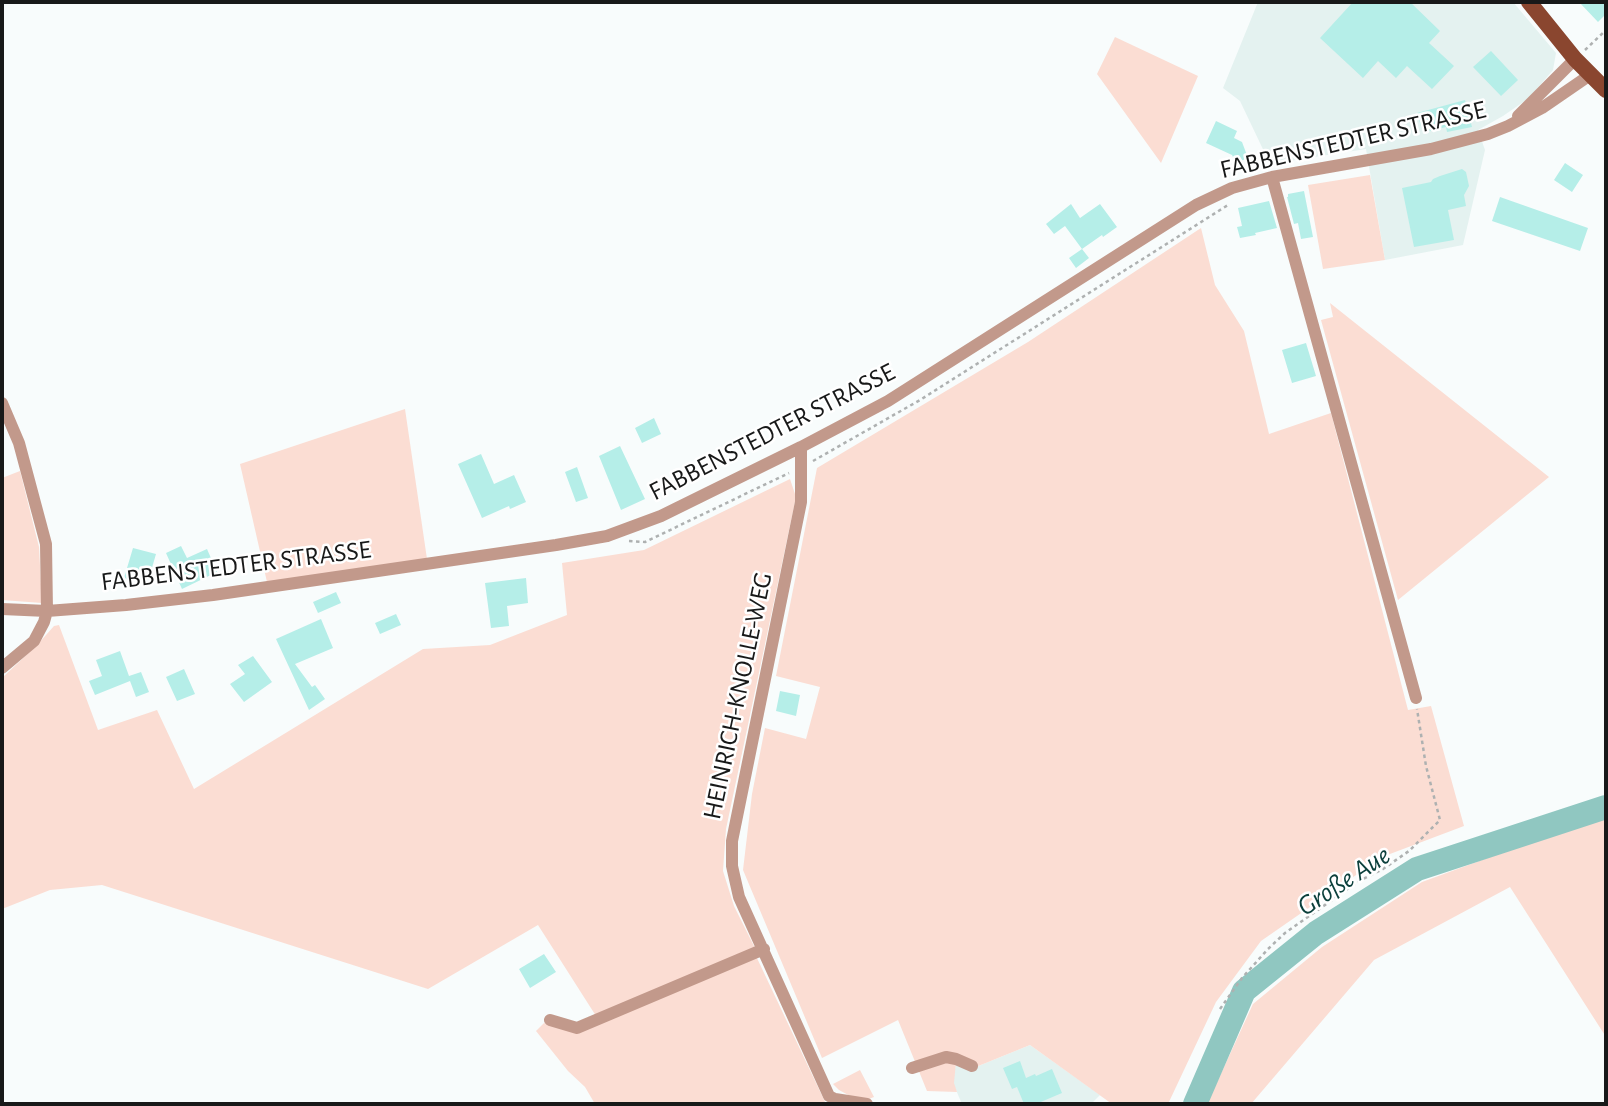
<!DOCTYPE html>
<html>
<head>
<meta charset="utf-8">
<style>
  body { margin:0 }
  #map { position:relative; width:1608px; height:1106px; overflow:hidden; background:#f8fcfc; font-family:"Alegreya Sans",sans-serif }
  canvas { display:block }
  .frame { position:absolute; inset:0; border:4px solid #181919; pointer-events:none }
</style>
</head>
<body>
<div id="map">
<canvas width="1608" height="1106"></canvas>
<div class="frame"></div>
</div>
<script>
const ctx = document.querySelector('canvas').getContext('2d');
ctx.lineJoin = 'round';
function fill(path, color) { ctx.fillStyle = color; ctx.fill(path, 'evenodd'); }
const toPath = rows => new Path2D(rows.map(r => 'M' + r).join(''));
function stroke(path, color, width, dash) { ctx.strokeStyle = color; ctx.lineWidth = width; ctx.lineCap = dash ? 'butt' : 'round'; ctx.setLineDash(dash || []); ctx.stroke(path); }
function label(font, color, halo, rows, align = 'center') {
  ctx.font = font + ' "Alegreya Sans",sans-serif'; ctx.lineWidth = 5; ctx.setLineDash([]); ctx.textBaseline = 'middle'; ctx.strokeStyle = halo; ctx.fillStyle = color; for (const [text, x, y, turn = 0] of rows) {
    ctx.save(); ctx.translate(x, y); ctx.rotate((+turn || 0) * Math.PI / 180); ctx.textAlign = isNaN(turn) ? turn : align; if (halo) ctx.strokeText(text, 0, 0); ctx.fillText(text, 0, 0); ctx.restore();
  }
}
const built = toPath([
  [1258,2,1513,2,1556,53,1553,70,1529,98,1503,116,1478,130,1485,150,1463,245,1385,260,1366,149,1270,164,1240,101,1223,88],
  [1030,1045,1100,1095,1091,1104,962,1104,953,1083,956,1062,971,1069]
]);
const green = toPath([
  [1115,37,1198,76,1161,163,1097,74],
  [1370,175,1385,260,1323,269,1308,185],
  [1201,228,1215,285,1244,331,1269,434,1331,413,1408,710,1431,706,1464,826,1382,857,1261,941,1216,1002,1168,1104,1112,1104,1030,1045,971,1069,956,1062,954,1083,957,1092,927,1091,898,1020,822,1058,743,870,752,794,765,728,806,739,820,687,776,676,817,468,1028,342],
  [1330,303,1549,477,1398,600,1321,320,1333,317],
  [405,409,427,559,267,582,240,464],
  [20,471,39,547,42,603,2,600,2,478],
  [790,479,796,497,726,829,723,871,734,906,755,948,596,1016,538,925,428,989,102,885,50,890,2,909,2,678,38,644,54,626,59,625,98,730,157,710,194,789,423,649,490,645,567,615,562,563,644,550],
  [1606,818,1606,1037,1510,887,1374,960,1251,1104,1207,1104,1253,1004,1322,947,1422,882,1493,856],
  [756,956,826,1104,595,1104,585,1087,568,1071,536,1031,544,1023,576,1031],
  [860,1070,874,1097,866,1100,852,1097,839,1090,833,1084]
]);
const river = toPath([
  [1195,1104,1244,991,1316,933,1417,869,1606,807]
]);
const building = toPath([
  [1353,2,1410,2,1440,31,1429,43,1454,66,1432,89,1407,66,1396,78,1378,61,1363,78,1320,38],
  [1579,2,1606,2,1606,14,1598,22],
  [1491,51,1518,80,1501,96,1473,67],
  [1465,100,1472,127,1447,132,1446,127,1423,133,1417,113],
  [1216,121,1237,131,1234,138,1242,142,1248,158,1236,163,1232,155,1206,143],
  [1565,163,1583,175,1572,192,1554,180],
  [1462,169,1466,172,1469,186,1464,195,1466,206,1448,210,1454,240,1414,247,1402,188,1431,182,1433,179,1440,176],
  [1304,191,1313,237,1301,239,1298,223,1294,224,1287,197,1288,197,1288,194],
  [1500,197,1588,228,1580,251,1492,221],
  [1269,201,1277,228,1255,233,1256,235,1240,238,1237,227,1242,226,1238,208],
  [1071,204,1080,218,1100,204,1117,227,1103,237,1102,235,1082,249,1089,258,1076,268,1069,258,1082,249,1065,226,1054,234,1046,224],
  [1306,343,1316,376,1292,383,1282,350],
  [654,418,661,434,642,443,635,428],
  [620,446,645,499,621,510,599,456],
  [481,454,494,484,514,475,526,502,510,509,509,506,482,518,458,464],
  [577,467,588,498,576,502,565,472],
  [181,546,187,558,207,549,217,572,182,589,166,553],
  [133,548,156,554,147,585,124,578],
  [526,578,528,603,507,606,509,626,491,628,485,583],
  [336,592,341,603,318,613,313,602],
  [396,614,401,625,380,634,375,623],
  [321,619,333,648,295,664,312,687,315,685,325,699,309,710,276,639],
  [120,651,129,676,141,672,149,692,136,697,130,681,95,695,89,681,102,676,96,660],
  [253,656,272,682,244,702,230,684,245,674,238,665],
  [184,669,195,694,177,701,166,677],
  [780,691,800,695,796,716,776,711],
  [544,954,556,972,530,988,519,969],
  [1020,1061,1026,1078,1035,1074,1036,1076,1052,1069,1062,1093,1036,1104,1024,1104,1017,1087,1012,1089,1003,1068]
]);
const path = toPath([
  [1585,50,1606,30],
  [813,461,920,400,1228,205],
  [629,541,645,542,789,473],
  [1220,1009,1242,978,1268,949,1285,933,1359,881,1383,869,1409,851,1440,820,1426,766,1417,709]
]);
const minor = toPath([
  [1518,116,1575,59],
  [1272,177,1416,698],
  [2,403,19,443,46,544,47,611,44,622,34,641,2,668],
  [801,447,801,502,732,841,732,866,739,897,829,1096,835,1099,867,1104],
  [2,609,47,611,126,605,213,595,556,545,607,536,661,516,801,447,888,401,1196,205,1232,188,1272,177,1431,149,1488,134,1508,126,1542,108,1590,75],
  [550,1020,577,1028,764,949],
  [912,1068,946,1057,956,1059,972,1066]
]);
const major = toPath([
  [1529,2,1575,59,1606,90]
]);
const streetNames = [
  ["FABBENSTEDTER STRASSE",1353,140,-13],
  ["FABBENSTEDTER STRASSE",772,432,-27],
  ["FABBENSTEDTER STRASSE",236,566,-7],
  ["HEINRICH-KNOLLE-WEG",738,696,-78]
];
const waterNames = [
  ["Große Aue",1344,881,-33]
];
fill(built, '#e4f2f0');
fill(green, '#fbddd3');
stroke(river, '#90c7c1', 24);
fill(building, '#b5eee8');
stroke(path, '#aeb1b1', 2.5, [3.5, 3.5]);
stroke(minor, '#c2998b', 12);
stroke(major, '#8a462f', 16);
label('26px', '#181919', '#fff', streetNames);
label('italic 28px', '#0c403c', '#fff', waterNames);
</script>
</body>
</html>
